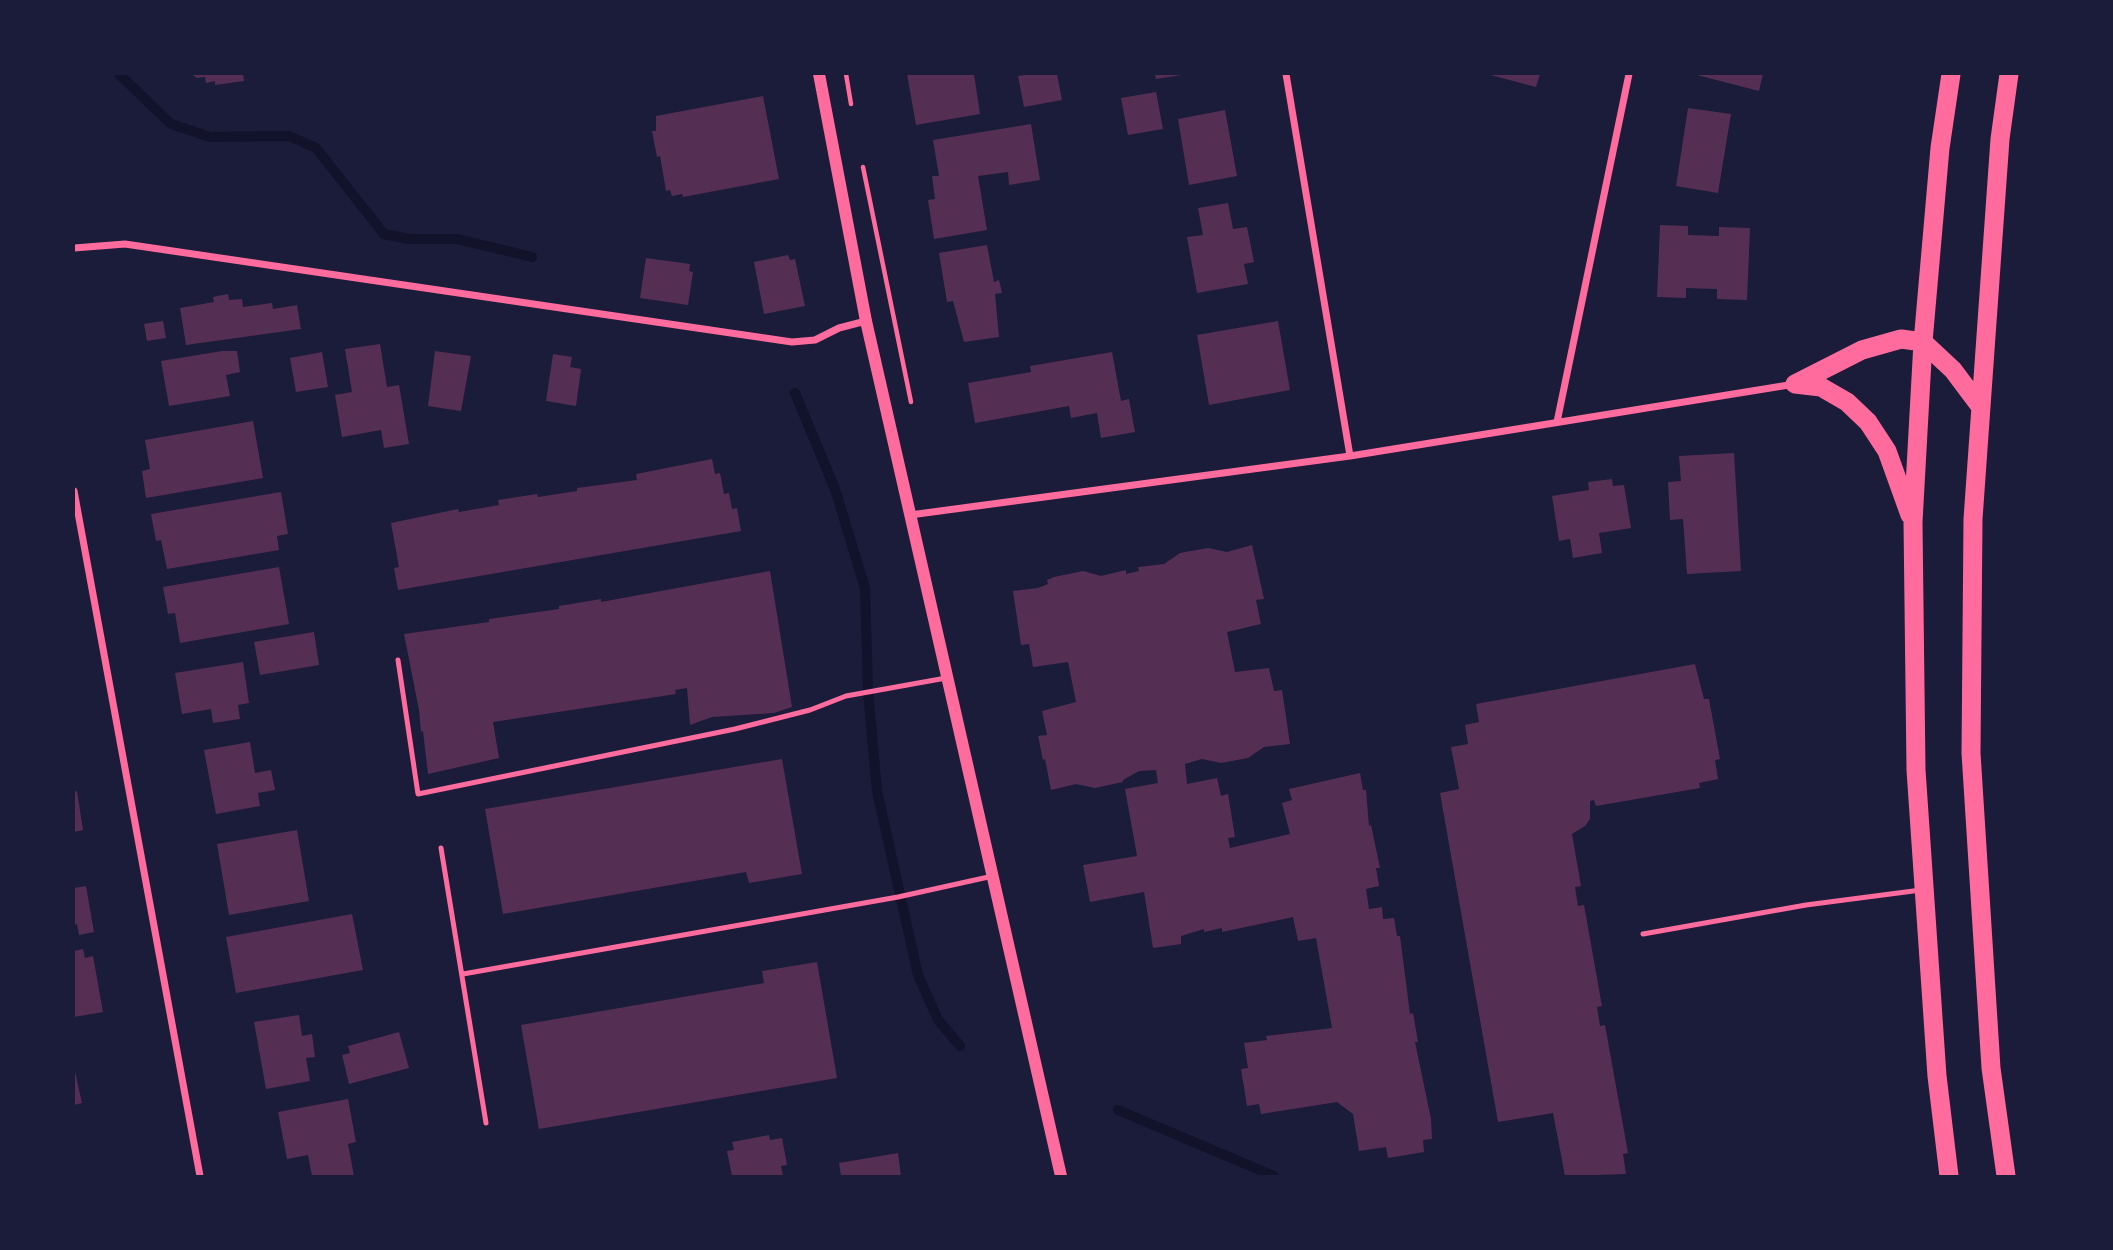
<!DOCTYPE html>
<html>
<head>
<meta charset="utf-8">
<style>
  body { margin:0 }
  #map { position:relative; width:2113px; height:1250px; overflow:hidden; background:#1b1b3a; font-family:"Noto Serif",serif }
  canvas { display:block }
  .frame { position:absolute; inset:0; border:75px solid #1b1b3a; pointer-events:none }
</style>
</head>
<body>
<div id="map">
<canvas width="2113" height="1250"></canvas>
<div class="frame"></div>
</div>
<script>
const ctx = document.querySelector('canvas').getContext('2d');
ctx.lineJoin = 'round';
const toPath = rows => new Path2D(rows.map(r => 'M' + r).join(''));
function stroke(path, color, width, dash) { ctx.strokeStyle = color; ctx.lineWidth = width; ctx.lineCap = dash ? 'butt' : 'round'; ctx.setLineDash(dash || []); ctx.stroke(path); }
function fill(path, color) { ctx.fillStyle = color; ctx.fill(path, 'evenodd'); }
const stream = toPath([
  [119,74,171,124,210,137,289,136,316,148,384,234,409,239,457,239,532,257],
  [795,393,835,489,865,588,868,691,877,791,918,975,938,1020,960,1046],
  [1118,1110,1274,1176]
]);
const building = toPath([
  [191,74,243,74,244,81,215,85,215,81,206,83,205,77,197,78],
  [907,74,974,74,980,114,916,125],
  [1033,74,1057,74,1062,100,1024,107,1018,76],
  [1155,74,1182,74,1182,75,1156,79],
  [1487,74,1540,74,1536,87],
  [1693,74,1763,74,1759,91],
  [1156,92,1163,129,1128,135,1121,98],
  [763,96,779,179,683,197,682,194,672,196,670,190,666,191,660,156,657,157,652,131,656,131,656,116],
  [1688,108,1731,114,1718,193,1676,186],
  [1225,110,1237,176,1189,185,1178,119],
  [1031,124,1040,180,1009,185,1008,172,978,176,987,230,934,239,928,200,935,199,932,176,939,176,933,140],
  [1228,203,1233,229,1247,227,1254,262,1244,264,1248,284,1197,293,1187,237,1203,235,1198,208],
  [1660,225,1688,226,1688,235,1719,236,1719,227,1750,228,1747,300,1717,299,1717,289,1686,288,1686,298,1657,297],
  [987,245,994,282,999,280,1002,293,995,294,999,337,964,342,953,301,947,302,939,253],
  [788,255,790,260,795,259,805,306,764,314,754,262],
  [646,258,690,264,689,271,693,272,688,305,640,298],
  [228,294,229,300,242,299,243,307,272,303,273,309,297,305,301,329,186,345,180,308,214,302,213,297],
  [163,321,166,338,147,341,144,324],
  [1278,321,1290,390,1209,405,1197,335],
  [380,344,387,387,399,385,409,444,384,448,381,430,342,437,335,395,352,392,345,349],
  [222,351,237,351,240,372,226,375,230,396,169,406,161,361],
  [435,351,471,356,461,411,428,406],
  [322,352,328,387,296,392,290,358],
  [1112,352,1121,401,1129,399,1135,432,1101,438,1097,413,1071,418,1069,406,975,423,968,383,1031,372,1030,366],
  [553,354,572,357,570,367,581,369,576,406,546,401],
  [253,421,263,478,146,498,142,471,150,469,145,440],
  [1734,453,1741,571,1687,574,1683,519,1670,520,1668,482,1681,481,1679,456],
  [712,459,715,474,720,473,724,494,729,493,732,509,737,508,741,531,398,590,394,568,399,567,391,523,458,509,459,512,499,505,498,500,537,494,538,497,577,491,577,488,637,480,636,474],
  [1612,479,1613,486,1624,485,1631,528,1599,533,1602,553,1573,558,1570,539,1559,541,1552,496,1589,490,1588,482],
  [281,492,288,534,277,536,279,550,167,569,161,540,156,541,151,514],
  [1252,545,1264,599,1256,600,1261,624,1227,632,1235,672,1269,668,1274,691,1282,690,1290,744,1264,747,1248,758,1221,763,1202,759,1185,764,1187,784,1217,778,1221,796,1228,794,1235,837,1228,838,1230,848,1290,834,1282,803,1292,800,1289,789,1360,773,1363,790,1366,790,1369,826,1371,825,1380,868,1376,868,1379,886,1366,889,1369,909,1382,907,1383,919,1394,918,1397,936,1400,936,1410,1014,1413,1013,1418,1042,1415,1042,1431,1119,1432,1139,1423,1140,1424,1152,1388,1158,1386,1147,1359,1151,1353,1114,1337,1102,1261,1114,1259,1104,1247,1106,1241,1069,1248,1068,1244,1043,1267,1040,1266,1036,1332,1028,1316,938,1298,941,1293,917,1222,932,1222,928,1204,932,1204,929,1181,936,1181,944,1153,948,1144,892,1090,902,1083,865,1137,856,1125,789,1158,783,1156,770,1139,771,1123,780,1123,782,1095,788,1076,784,1051,790,1045,759,1043,760,1038,736,1047,735,1042,711,1076,702,1068,662,1033,667,1029,644,1021,645,1013,591,1038,588,1048,584,1047,580,1054,577,1083,571,1101,576,1126,570,1126,574,1139,571,1138,567,1164,564,1180,553,1208,548,1227,552],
  [279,567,289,624,180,643,175,613,168,614,163,587],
  [770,571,792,707,774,713,712,717,690,725,687,688,675,690,676,694,493,722,499,758,428,774,423,731,421,732,419,710,404,634,489,622,489,619,559,609,559,606,601,599,601,602],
  [314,632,319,665,260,675,254,642],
  [243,662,249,703,238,705,240,719,213,723,211,709,182,714,175,673],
  [1695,664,1704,699,1709,699,1720,759,1715,760,1718,779,1699,783,1700,788,1596,806,1594,800,1590,801,1590,819,1585,826,1572,834,1581,886,1575,887,1578,906,1584,905,1602,1006,1597,1007,1600,1026,1605,1025,1628,1153,1623,1154,1626,1174,1565,1176,1553,1113,1498,1122,1440,793,1459,789,1451,747,1468,744,1465,725,1479,722,1476,704],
  [250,742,255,773,271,770,275,790,258,793,260,806,216,814,204,750],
  [782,759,802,874,749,883,746,872,503,914,485,809],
  [77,791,83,830,74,832,74,792],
  [297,830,309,901,229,915,217,844],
  [86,886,94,932,79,935,77,924,74,925,74,888],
  [352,914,363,970,236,993,226,937],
  [83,949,85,958,93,956,103,1012,74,1017,74,951],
  [817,962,837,1078,539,1129,521,1025,764,983,762,971],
  [299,1015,302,1036,312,1034,315,1057,306,1058,310,1081,266,1089,254,1022],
  [399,1032,409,1068,349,1084,342,1055,350,1053,348,1046],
  [74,1067,82,1103,74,1105],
  [348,1099,356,1142,348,1144,354,1176,312,1176,308,1155,287,1159,278,1112],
  [769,1135,770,1140,782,1138,787,1165,781,1166,783,1176,732,1176,727,1151,734,1150,732,1142],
  [898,1153,901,1176,841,1176,839,1163]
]);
const path = toPath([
  [846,74,851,104],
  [863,167,911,402]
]);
const service = toPath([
  [398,660,418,794,735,729,810,710,846,696,946,678],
  [441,848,486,1123],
  [1643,934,1806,905,1921,890],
  [463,974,898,897,993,876]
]);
const minor = toPath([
  [1286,74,1350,456],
  [74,248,125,244,792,342,815,340,839,328,866,321],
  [1557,422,1629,74],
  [74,491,200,1176],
  [910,515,1350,456,1795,384]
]);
const tertiary = toPath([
  [819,74,866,321,1061,1176]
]);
const trunk = toPath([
  [1795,384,1862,350,1901,339,1923,342,1953,370,1980,406],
  [1795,384,1821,387,1847,402,1868,422,1887,451,1910,515],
  [1949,1176,1937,1076,1916,770,1913,522,1923,342,1940,148,1951,74],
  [2006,1176,1991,1068,1971,753,1973,519,2000,139,2009,74]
]);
stroke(stream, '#12122b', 10);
fill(building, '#542f53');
stroke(path, '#ff6b9d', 4.5);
stroke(service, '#ff6b9d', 5);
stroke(minor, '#ff6b9d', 7);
stroke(tertiary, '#ff6b9d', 12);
stroke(trunk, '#ff6b9d', 19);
</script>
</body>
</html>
